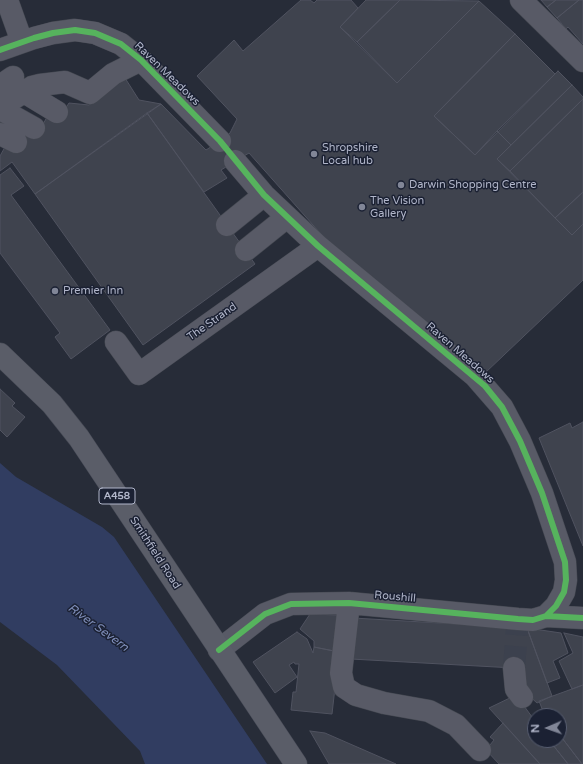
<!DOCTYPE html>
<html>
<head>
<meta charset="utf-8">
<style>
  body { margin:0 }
  #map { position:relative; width:583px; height:764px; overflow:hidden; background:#272c38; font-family:"Varela Round",sans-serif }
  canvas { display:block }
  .north { position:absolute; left:527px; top:708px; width:40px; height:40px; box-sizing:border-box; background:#1b2133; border:1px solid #575d6f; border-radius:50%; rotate:268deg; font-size:11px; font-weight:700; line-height:16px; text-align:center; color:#b1b6ca }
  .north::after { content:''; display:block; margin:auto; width:14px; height:18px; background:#818697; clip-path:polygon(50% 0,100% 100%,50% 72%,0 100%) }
</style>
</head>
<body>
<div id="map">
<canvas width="583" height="764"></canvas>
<div class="north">N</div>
</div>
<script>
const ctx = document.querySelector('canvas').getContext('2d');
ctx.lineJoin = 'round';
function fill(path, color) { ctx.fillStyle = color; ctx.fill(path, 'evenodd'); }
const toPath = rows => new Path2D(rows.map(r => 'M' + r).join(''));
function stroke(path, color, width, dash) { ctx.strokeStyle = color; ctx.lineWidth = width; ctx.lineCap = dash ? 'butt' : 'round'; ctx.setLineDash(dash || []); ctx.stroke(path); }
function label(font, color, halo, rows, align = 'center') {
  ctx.font = font + ' "Varela Round",sans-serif'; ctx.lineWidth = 3; ctx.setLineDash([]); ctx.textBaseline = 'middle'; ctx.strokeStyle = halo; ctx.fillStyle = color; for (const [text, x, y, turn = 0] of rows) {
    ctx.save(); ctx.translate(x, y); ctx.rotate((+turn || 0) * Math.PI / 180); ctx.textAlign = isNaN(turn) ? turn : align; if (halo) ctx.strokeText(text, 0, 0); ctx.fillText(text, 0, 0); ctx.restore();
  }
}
const water = toPath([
  [0,463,16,477,102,527,114,537,267,764,145,764,140,751,57,665,0,622]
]);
const building = toPath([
  [301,0,310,0,314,3,317,0,351,0,358,8,340,27,397,83,479,1,515,34,434,116,475,155,497,131,511,145,497,159,572,235,583,224,583,280,485,373,329,243,249,153,221,170,227,178,204,192,147,113,161,104,206,150,220,141,230,133,237,119,197,76,234,40,243,51,301,0],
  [366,0,400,0,357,42,340,27,366,0],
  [400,0,479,1,397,83,357,42,400,0],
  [541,0,556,0,547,7,541,0],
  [556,0,579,0,557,18,547,7,556,0],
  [579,0,583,0,583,44,568,27,566,29,557,18,579,0],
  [515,34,555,74,475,155,434,116,515,34],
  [558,71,572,85,511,145,497,131,558,71],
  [125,78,139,100,161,104,35,194,12,162,0,171,0,156,5,147,19,144,26,133,41,128,47,117,63,112,69,103,89,105,125,78],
  [572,85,583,97,583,99,510,171,497,159,572,85],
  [583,99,583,192,555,218,510,171,583,99],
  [147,113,255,264,143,345,35,194,147,113],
  [10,168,24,186,11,195,110,330,71,359,55,337,60,333,0,253,0,175,10,168],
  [583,192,583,224,572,235,555,218,583,192],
  [0,389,15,403,12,406,25,417,7,437,0,430,0,389],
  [583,422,583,546,539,438,570,423,572,428,583,422],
  [310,614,338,615,339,652,314,647,314,641,300,629,310,614],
  [353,618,527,628,552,696,537,703,526,693,514,668,351,659,353,618],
  [527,628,561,633,568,653,553,661,560,678,547,683,527,628],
  [297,632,307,639,313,653,314,647,339,652,332,714,291,710,293,692,296,692,299,664,295,664,294,662,289,665,297,677,275,693,253,662,297,632],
  [564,633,583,637,583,685,572,689,559,661,573,653,564,633],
  [583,685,583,764,582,764,559,734,559,716,545,716,539,701,583,685],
  [516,695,535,721,535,740,549,740,568,764,540,764,489,708,516,695],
  [503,723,540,764,499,764,486,750,494,740,490,737,503,723],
  [310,731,325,733,396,764,329,764,310,731],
  [559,734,582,764,568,764,549,740,559,740,559,734]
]);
const minorTunnel = toPath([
  [514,668,517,628]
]);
const minor = toPath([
  [7,0,22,42],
  [521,0,583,61],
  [0,50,34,38,53,33,75,30,95,33,121,44,141,60,220,141],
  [0,86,13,77],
  [24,92,57,112],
  [0,107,32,87,40,85,65,82,90,93,113,74,141,60],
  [0,109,34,128],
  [0,134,16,142],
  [235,161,264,195,318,246,475,376,502,407,520,441,542,493,565,562,566,580,564,592,556,606,546,616],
  [227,225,264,195],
  [246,250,287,217],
  [116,342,139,374,318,246],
  [349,603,341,673,344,687,356,695,384,703,429,711,456,725,480,750],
  [219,650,265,614,291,604,349,603,518,619,533,620,546,616,583,618],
  [514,668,516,689,522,697]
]);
const major = toPath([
  [0,354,52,404,79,438,296,764]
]);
const cycleway = toPath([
  [0,50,34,38,53,33,75,30,95,33,121,44,141,60,220,141,264,195,318,246,485,386,502,407,520,441,542,493,565,562,566,580,564,592,556,606,546,616],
  [219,650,265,614,291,604,349,603,518,619,533,620,546,616,583,618]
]);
const markers = [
  [314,154,4,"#818697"],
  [401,185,4,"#818697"],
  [362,207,4,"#818697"],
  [55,291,4,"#818697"]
];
const shields = [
  [117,496,36]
];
const shieldNames = [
  ["A458",117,496]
];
const streetNames = [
  ["Raven Meadows",167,74,44],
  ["The Strand",212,322,-35],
  ["Raven Meadows",460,353,41],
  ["Smithfield Road",155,553,57],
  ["Roushill",395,597,5]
];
const poiNames = [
  ["Shropshire",322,148],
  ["Local hub",322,161],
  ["Darwin Shopping Centre",409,185],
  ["The Vision",370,201],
  ["Gallery",370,214],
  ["Premier Inn",63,291]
];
const waterNames = [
  ["River Severn",98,628,36]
];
fill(water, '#313d61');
fill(building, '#3f434e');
stroke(building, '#505360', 1);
stroke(minorTunnel, '#3c414e', 22, [22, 11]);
stroke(minor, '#444851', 23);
stroke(major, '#454954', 23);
stroke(minor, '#585a66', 22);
stroke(major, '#5a5d68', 22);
stroke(cycleway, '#56b35d', 6);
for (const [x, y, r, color] of markers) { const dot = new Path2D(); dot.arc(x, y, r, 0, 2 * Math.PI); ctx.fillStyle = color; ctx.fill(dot); stroke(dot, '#1b2133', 1.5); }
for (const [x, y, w] of shields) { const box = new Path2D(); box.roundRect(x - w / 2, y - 8, w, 16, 3); ctx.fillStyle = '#1b2133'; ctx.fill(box); stroke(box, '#b1b6ca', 1); }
label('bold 10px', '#b1b6ca', null, shieldNames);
label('11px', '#b1b6ca', '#1b2133', streetNames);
label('11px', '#b1b6ca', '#1b2133', poiNames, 'left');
label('italic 12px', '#7e8db8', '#1b2133', waterNames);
</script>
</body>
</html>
